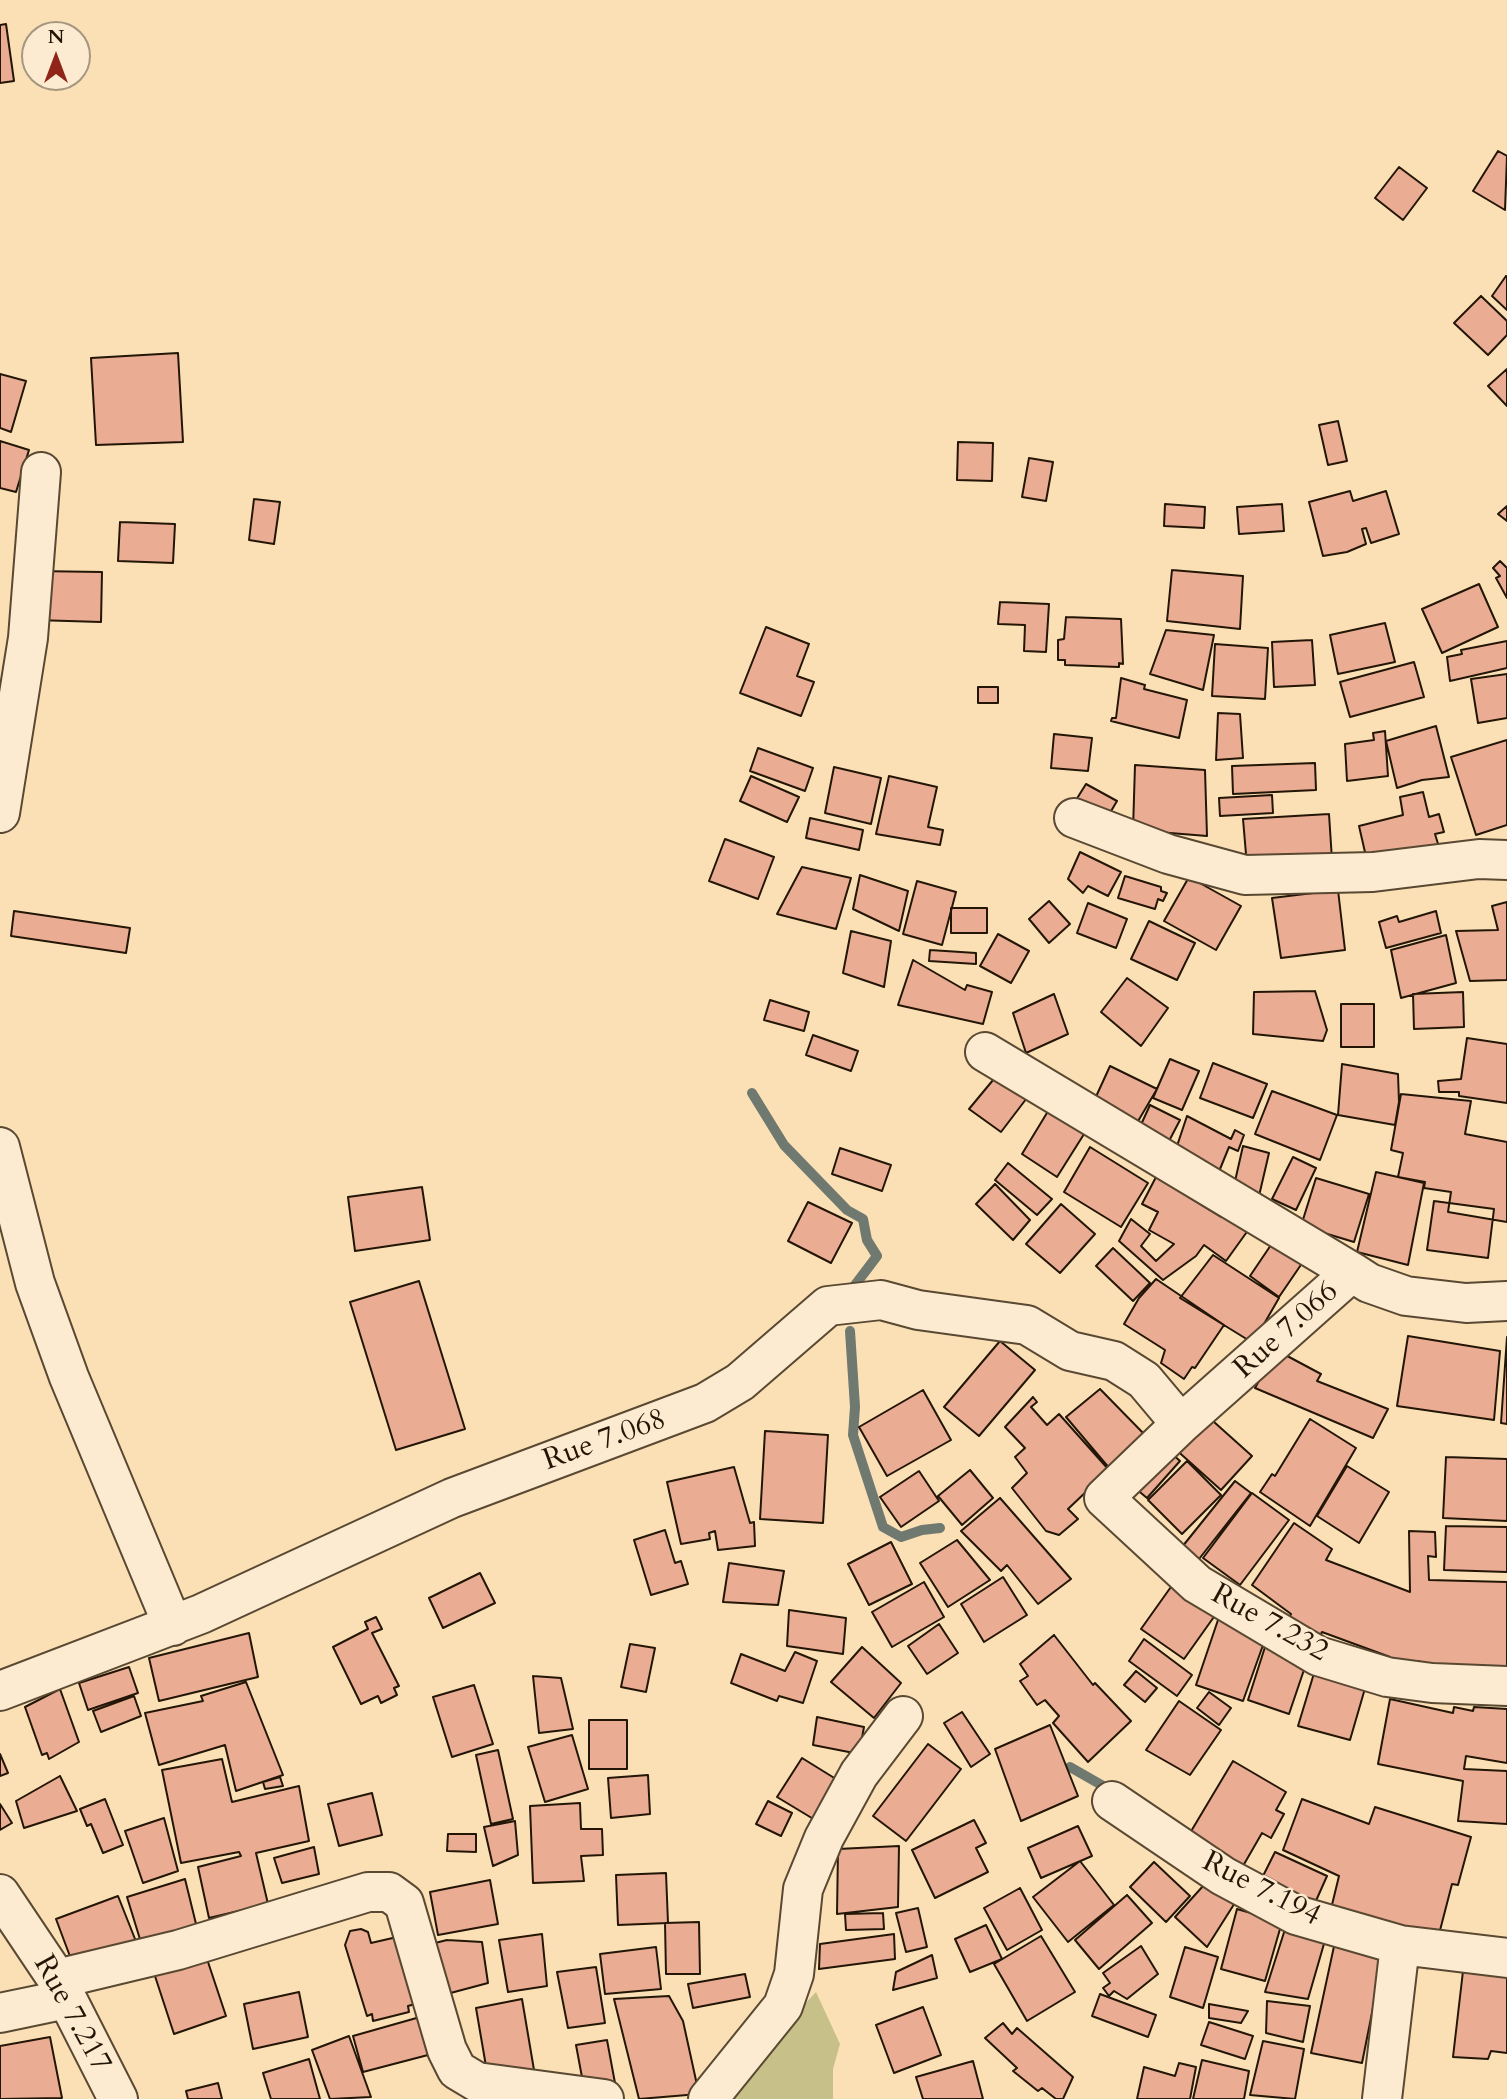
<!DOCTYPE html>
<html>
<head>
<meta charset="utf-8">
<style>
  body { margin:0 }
  #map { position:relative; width:1507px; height:2099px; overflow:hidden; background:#fbe0b6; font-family:Cardo,serif }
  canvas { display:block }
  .north { position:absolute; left:21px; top:21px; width:70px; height:70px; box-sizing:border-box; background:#fcebd0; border:2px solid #a5967f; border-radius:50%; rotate:0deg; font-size:19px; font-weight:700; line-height:28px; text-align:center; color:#231606 }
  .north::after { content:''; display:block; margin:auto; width:24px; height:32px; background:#8f2418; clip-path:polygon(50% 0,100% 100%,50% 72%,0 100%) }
</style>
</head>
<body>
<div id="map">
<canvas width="1507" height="2099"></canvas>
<div class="north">N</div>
</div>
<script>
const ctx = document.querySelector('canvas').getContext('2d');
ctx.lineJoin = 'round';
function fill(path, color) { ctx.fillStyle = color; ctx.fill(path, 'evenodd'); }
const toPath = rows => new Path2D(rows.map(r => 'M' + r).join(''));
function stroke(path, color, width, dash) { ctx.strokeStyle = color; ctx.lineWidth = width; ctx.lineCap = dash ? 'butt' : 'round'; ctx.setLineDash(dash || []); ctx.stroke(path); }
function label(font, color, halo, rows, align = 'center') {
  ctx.font = font + ' Cardo,serif'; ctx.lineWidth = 5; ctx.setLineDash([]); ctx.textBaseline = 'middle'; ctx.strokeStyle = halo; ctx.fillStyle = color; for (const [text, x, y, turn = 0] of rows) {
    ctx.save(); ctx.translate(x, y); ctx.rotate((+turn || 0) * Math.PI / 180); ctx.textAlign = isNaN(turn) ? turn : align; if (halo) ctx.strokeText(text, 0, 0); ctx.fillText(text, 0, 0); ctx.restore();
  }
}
const green = toPath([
  [816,1992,840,2044,833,2069,833,2099,730,2099,727,2088]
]);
const stream = toPath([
  [752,1093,784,1145,847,1210,863,1219,867,1240,877,1256,852,1289],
  [850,1331,855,1407,853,1435,883,1527,901,1537,922,1530,940,1528],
  [1070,1767,1112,1791]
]);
const building = toPath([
  [6,24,14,81,0,83,0,25,6,24],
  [1498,151,1507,156,1505,210,1473,191,1498,151],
  [1399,167,1427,188,1403,220,1375,198,1399,167],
  [1506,276,1507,277,1507,310,1492,296,1506,276],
  [1481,296,1507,321,1507,335,1488,355,1454,323,1481,296],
  [178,353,183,442,96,445,91,358,178,353],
  [1507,369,1507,406,1488,386,1507,369],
  [0,374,26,381,11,432,0,428,0,374],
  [1338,421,1347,461,1328,465,1319,425,1338,421],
  [0,441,29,450,16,492,0,488,0,441],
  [958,442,993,443,992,481,957,480,958,442],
  [1029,458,1053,462,1046,501,1022,497,1029,458],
  [1350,491,1353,501,1386,491,1399,534,1371,543,1366,528,1362,529,1366,544,1347,552,1323,556,1309,502,1350,491],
  [254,499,280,502,274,544,249,540,254,499],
  [1165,504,1205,507,1204,528,1164,526,1165,504],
  [1282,504,1284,531,1239,534,1237,507,1282,504],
  [1507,506,1507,521,1498,514,1507,506],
  [120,522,175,524,173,563,118,561,120,522],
  [1500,561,1507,568,1507,598,1496,578,1500,576,1493,568,1500,561],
  [1172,570,1243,576,1240,629,1167,621,1172,570],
  [35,571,102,572,101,622,35,620,35,571],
  [1479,584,1498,627,1442,653,1422,609,1479,584],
  [1000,602,1049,604,1046,652,1024,651,1025,625,998,624,1000,602],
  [1066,617,1121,619,1123,664,1119,663,1119,667,1065,665,1065,660,1058,660,1058,640,1064,639,1066,617],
  [1385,623,1395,662,1338,674,1330,635,1385,623],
  [766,627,809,644,797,676,814,682,801,716,740,693,766,627],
  [1166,630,1214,635,1203,690,1150,674,1166,630],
  [1312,640,1315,685,1274,687,1272,642,1312,640],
  [1507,641,1507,668,1450,681,1447,657,1462,654,1461,650,1507,641],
  [1215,644,1268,648,1265,699,1212,696,1215,644],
  [1414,662,1424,697,1350,717,1340,682,1414,662],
  [1507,674,1507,718,1478,723,1471,679,1507,674],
  [1121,678,1145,685,1144,689,1187,700,1179,738,1111,721,1112,718,1116,718,1121,678],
  [978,687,998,687,998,703,978,703,978,687],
  [1218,713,1240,714,1243,758,1216,760,1218,713],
  [1436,726,1449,777,1422,780,1397,788,1386,741,1436,726],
  [1385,731,1388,776,1347,781,1345,744,1374,740,1373,733,1385,731],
  [1054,734,1092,738,1088,771,1051,768,1054,734],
  [1507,740,1507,825,1476,835,1451,757,1507,740],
  [758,748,813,768,805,791,750,771,758,748],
  [1315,763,1316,790,1233,794,1232,766,1315,763],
  [1135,765,1205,770,1207,836,1133,830,1135,765],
  [834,767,881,778,871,824,825,813,834,767],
  [751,776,799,797,787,822,740,801,751,776],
  [889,776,937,787,928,827,943,830,940,845,876,834,889,776],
  [1086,784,1117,801,1107,818,1076,800,1086,784],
  [1423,792,1429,817,1439,814,1444,832,1435,834,1439,847,1367,861,1359,826,1403,815,1400,797,1423,792],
  [1272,795,1273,813,1220,816,1219,798,1272,795],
  [1329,814,1332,860,1247,866,1243,819,1329,814],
  [810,818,863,830,859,850,806,838,810,818],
  [725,839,774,857,758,899,709,881,725,839],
  [1080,852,1121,872,1108,896,1088,886,1083,893,1068,879,1080,852],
  [802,867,851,878,836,929,777,914,802,867],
  [860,875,908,891,899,931,853,909,860,875],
  [1125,876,1161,887,1161,891,1167,893,1163,901,1158,899,1155,909,1118,898,1125,876],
  [1189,877,1241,906,1216,950,1164,921,1189,877],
  [917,881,956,892,942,945,903,934,917,881],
  [1338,890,1345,950,1281,958,1272,898,1338,890],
  [1049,901,1070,924,1049,943,1029,919,1049,901],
  [1507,902,1507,980,1470,981,1456,931,1498,930,1492,906,1507,902],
  [1088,903,1127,919,1116,948,1077,933,1088,903],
  [951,908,987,908,987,933,951,933,951,908],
  [14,911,130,928,126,953,11,936,14,911],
  [1436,911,1441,933,1386,948,1379,922,1397,916,1399,922,1436,911],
  [1149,921,1195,943,1177,980,1131,959,1149,921],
  [851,931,891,941,884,987,843,973,851,931],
  [998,934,1029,951,1011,983,980,966,998,934],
  [1446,935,1456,983,1401,998,1391,950,1446,935],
  [930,950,976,953,976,964,929,961,930,950],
  [913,960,965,990,967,985,992,992,983,1024,898,1005,913,960],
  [1127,978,1168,1008,1141,1046,1101,1012,1127,978],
  [1315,991,1327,1030,1323,1041,1253,1034,1254,992,1315,991],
  [1463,992,1464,1027,1414,1029,1413,994,1463,992],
  [1054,994,1068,1034,1026,1053,1013,1013,1054,994],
  [770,1000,809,1012,804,1031,764,1020,770,1000],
  [1341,1004,1374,1004,1374,1047,1341,1047,1341,1004],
  [813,1035,858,1051,851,1071,806,1055,813,1035],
  [1467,1038,1507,1044,1507,1103,1459,1096,1459,1092,1439,1092,1438,1081,1461,1079,1467,1038],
  [1170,1059,1199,1071,1182,1110,1153,1098,1170,1059],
  [1213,1063,1267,1084,1253,1118,1200,1098,1213,1063],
  [1342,1064,1398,1074,1399,1102,1395,1125,1338,1115,1342,1064],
  [1110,1066,1157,1089,1134,1128,1094,1101,1110,1066],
  [1003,1068,1033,1090,1001,1132,969,1109,1003,1068],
  [1272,1091,1337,1115,1320,1160,1255,1134,1272,1091],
  [1401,1094,1471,1101,1465,1134,1507,1142,1507,1222,1448,1212,1451,1192,1424,1188,1425,1182,1398,1177,1403,1153,1391,1150,1401,1094],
  [1053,1103,1091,1123,1057,1177,1022,1154,1053,1103],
  [1150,1105,1180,1120,1168,1143,1139,1129,1150,1105],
  [1187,1116,1231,1139,1235,1130,1244,1135,1238,1151,1229,1147,1218,1174,1174,1155,1187,1116],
  [1243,1146,1269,1153,1259,1196,1233,1190,1243,1146],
  [1090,1147,1148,1183,1121,1227,1064,1192,1090,1147],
  [840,1148,891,1165,882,1191,832,1174,840,1148],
  [1293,1157,1316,1168,1296,1210,1272,1199,1293,1157],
  [1008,1163,1052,1199,1037,1215,995,1180,1008,1163],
  [1376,1172,1424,1183,1408,1265,1357,1252,1376,1172],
  [1156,1177,1221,1217,1230,1207,1254,1222,1226,1261,1204,1245,1196,1256,1163,1280,1119,1241,1131,1219,1150,1234,1141,1246,1156,1261,1174,1244,1149,1230,1158,1212,1142,1204,1156,1177],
  [1316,1178,1369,1194,1354,1242,1301,1226,1316,1178],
  [995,1184,1030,1220,1013,1240,976,1204,995,1184],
  [422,1187,430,1240,355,1251,348,1197,422,1187],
  [1434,1201,1494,1209,1488,1258,1427,1250,1434,1201],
  [808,1202,852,1223,831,1263,788,1241,808,1202],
  [1061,1204,1095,1234,1060,1273,1026,1244,1061,1204],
  [1277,1236,1307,1256,1279,1297,1250,1276,1277,1236],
  [1113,1248,1150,1283,1133,1301,1096,1266,1113,1248],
  [1213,1255,1279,1298,1253,1343,1180,1298,1213,1255],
  [1156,1279,1224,1325,1195,1368,1192,1367,1184,1379,1161,1363,1165,1350,1124,1324,1139,1298,1156,1279],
  [419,1281,465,1429,396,1450,350,1302,419,1281],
  [1408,1336,1500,1351,1494,1420,1397,1406,1408,1336],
  [1507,1337,1507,1424,1501,1423,1507,1337],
  [1000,1341,1035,1370,979,1436,944,1407,1000,1341],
  [1276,1350,1321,1374,1317,1381,1388,1409,1373,1438,1255,1388,1276,1350],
  [1100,1389,1146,1436,1110,1469,1066,1417,1100,1389],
  [923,1390,951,1440,887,1476,859,1427,923,1390],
  [1033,1397,1037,1402,1031,1407,1047,1425,1059,1414,1109,1470,1068,1509,1078,1519,1059,1535,1046,1531,1012,1488,1027,1473,1015,1457,1025,1448,1005,1427,1033,1397],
  [1204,1413,1252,1456,1221,1490,1173,1447,1204,1413],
  [1310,1419,1356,1448,1310,1526,1260,1492,1272,1474,1275,1476,1310,1419],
  [765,1431,828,1435,823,1523,760,1519,765,1431],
  [1169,1451,1180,1461,1147,1498,1135,1488,1169,1451],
  [1446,1457,1507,1459,1507,1521,1443,1518,1446,1457],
  [1187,1461,1221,1495,1182,1534,1148,1500,1187,1461],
  [1347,1466,1389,1492,1359,1543,1317,1516,1347,1466],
  [734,1467,750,1523,754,1522,755,1546,718,1550,715,1531,709,1533,710,1539,681,1544,667,1482,734,1467],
  [970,1470,993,1498,962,1525,938,1496,970,1470],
  [919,1471,939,1501,901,1527,880,1497,919,1471],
  [1235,1481,1251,1493,1199,1559,1182,1547,1235,1481],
  [1252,1493,1289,1520,1240,1585,1203,1558,1252,1493],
  [1000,1498,1071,1579,1038,1604,1007,1565,1001,1571,961,1531,1000,1498],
  [1294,1523,1332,1549,1326,1560,1410,1592,1409,1531,1435,1532,1436,1557,1428,1556,1429,1580,1507,1582,1507,1678,1427,1666,1419,1661,1421,1675,1388,1662,1390,1657,1322,1632,1318,1640,1286,1624,1291,1614,1252,1585,1294,1523],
  [1446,1526,1507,1527,1507,1572,1444,1570,1446,1526],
  [665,1530,675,1563,681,1561,688,1584,651,1595,634,1540,665,1530],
  [957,1540,990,1580,948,1607,920,1563,957,1540],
  [891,1542,912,1584,869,1605,848,1564,891,1542],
  [729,1563,784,1571,778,1605,723,1602,729,1563],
  [480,1573,495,1603,443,1628,429,1598,480,1573],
  [1003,1577,1027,1615,984,1642,961,1604,1003,1577],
  [1178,1577,1221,1607,1184,1659,1141,1629,1178,1577],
  [924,1582,944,1617,892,1647,872,1612,924,1582],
  [789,1610,846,1618,843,1654,787,1646,789,1610],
  [376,1617,382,1629,372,1633,399,1686,394,1688,397,1695,381,1703,378,1696,361,1704,333,1647,368,1629,365,1622,376,1617],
  [1219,1617,1267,1634,1243,1701,1196,1685,1219,1617],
  [939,1624,958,1653,927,1674,908,1646,939,1624],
  [249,1633,258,1677,159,1701,149,1658,249,1633],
  [1054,1635,1093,1685,1095,1683,1131,1721,1088,1762,1053,1723,1059,1716,1045,1700,1037,1705,1020,1681,1028,1676,1020,1664,1054,1635],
  [1144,1639,1192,1675,1177,1696,1129,1661,1144,1639],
  [630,1644,655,1648,646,1692,621,1687,630,1644],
  [862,1647,901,1683,874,1718,831,1682,862,1647],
  [1265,1647,1307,1661,1289,1714,1248,1700,1265,1647],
  [795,1652,817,1661,803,1703,779,1696,777,1701,731,1683,741,1654,785,1671,795,1652],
  [129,1667,138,1693,88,1710,79,1683,129,1667],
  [1315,1670,1366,1685,1350,1740,1298,1726,1315,1670],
  [1136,1671,1157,1688,1145,1702,1124,1685,1136,1671],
  [533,1676,561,1678,573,1729,539,1733,533,1676],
  [246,1682,283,1775,236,1791,225,1745,159,1765,145,1713,203,1701,201,1696,246,1682],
  [474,1685,493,1744,452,1757,433,1697,474,1685],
  [60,1689,79,1742,49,1759,47,1753,42,1755,25,1707,60,1689],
  [1209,1692,1231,1708,1219,1725,1197,1708,1209,1692],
  [134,1696,141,1716,101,1732,93,1711,134,1696],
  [1390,1699,1453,1713,1454,1707,1473,1711,1474,1707,1507,1709,1507,1763,1466,1756,1464,1769,1507,1771,1507,1824,1458,1821,1463,1781,1378,1764,1390,1699],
  [1179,1701,1221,1730,1190,1775,1146,1750,1179,1701],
  [962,1712,990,1754,971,1767,944,1723,962,1712],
  [817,1717,864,1727,859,1754,813,1745,817,1717],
  [589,1720,627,1720,627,1769,589,1769,589,1720],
  [1050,1725,1078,1796,1021,1821,995,1749,1050,1725],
  [572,1735,588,1789,545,1802,528,1747,572,1735],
  [928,1744,961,1769,906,1841,873,1816,928,1744],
  [498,1750,513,1819,491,1824,476,1755,498,1750],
  [0,1754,8,1773,0,1776,0,1754],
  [802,1758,844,1784,820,1823,777,1797,802,1758],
  [222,1759,232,1802,299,1786,309,1841,256,1853,268,1904,209,1918,198,1867,241,1856,239,1852,181,1863,162,1770,222,1759],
  [1233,1761,1286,1792,1276,1810,1284,1814,1271,1838,1262,1833,1243,1866,1190,1833,1233,1761],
  [648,1775,650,1814,611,1818,608,1778,648,1775],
  [60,1776,77,1811,24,1828,16,1801,60,1776],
  [280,1777,283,1786,265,1789,263,1782,280,1777],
  [372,1793,382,1835,339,1846,328,1804,372,1793],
  [105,1799,123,1845,103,1853,91,1824,87,1826,80,1809,105,1799],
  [1302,1799,1369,1824,1375,1807,1471,1837,1458,1885,1452,1884,1437,1942,1330,1913,1339,1876,1283,1850,1302,1799],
  [768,1801,792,1813,781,1836,756,1824,768,1801],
  [580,1803,581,1829,602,1829,603,1855,581,1856,584,1881,533,1883,530,1806,580,1803],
  [0,1804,12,1823,0,1830,0,1804],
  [164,1818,178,1871,143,1883,125,1831,164,1818],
  [974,1820,986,1843,976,1848,988,1872,935,1898,912,1850,974,1820],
  [515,1821,518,1855,493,1866,484,1827,515,1821],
  [1078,1826,1092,1856,1041,1878,1028,1848,1078,1826],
  [448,1834,476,1834,476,1852,447,1851,448,1834],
  [899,1846,898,1907,837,1914,838,1849,899,1846],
  [314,1847,319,1874,282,1883,274,1858,314,1847],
  [1275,1852,1327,1876,1315,1903,1262,1878,1275,1852],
  [1080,1861,1114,1905,1068,1942,1033,1897,1080,1861],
  [1154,1862,1190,1896,1166,1922,1130,1887,1154,1862],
  [666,1873,668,1923,618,1925,616,1875,666,1873],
  [1213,1875,1238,1898,1207,1947,1175,1917,1213,1875],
  [185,1879,198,1932,143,1949,127,1897,185,1879],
  [490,1880,498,1924,438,1935,430,1892,490,1880],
  [1020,1888,1042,1930,1007,1950,984,1908,1020,1888],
  [1127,1895,1152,1923,1099,1969,1075,1940,1127,1895],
  [118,1896,137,1944,74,1967,56,1919,118,1896],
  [918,1908,927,1947,906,1952,896,1913,918,1908],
  [1237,1909,1282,1922,1265,1981,1221,1969,1237,1909],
  [883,1913,884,1929,846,1930,845,1914,883,1913],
  [699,1922,700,1974,666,1974,665,1923,699,1922],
  [1287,1923,1328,1930,1308,1999,1265,1992,1287,1923],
  [986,1925,1002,1959,970,1972,955,1939,986,1925],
  [361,1929,368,1932,371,1943,397,1937,419,2003,408,2006,409,2012,373,2021,372,2014,367,2016,345,1945,350,1931,361,1929],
  [542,1934,547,1986,508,1992,499,1940,542,1934],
  [894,1934,895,1959,819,1969,820,1944,894,1934],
  [1041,1936,1075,1992,1027,2021,994,1964,1041,1936],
  [1336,1937,1385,1948,1362,2063,1311,2053,1336,1937],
  [447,1940,482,1942,488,1983,443,1995,431,1944,447,1940],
  [1141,1946,1158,1974,1127,1999,1114,1991,1109,1996,1103,1988,1110,1983,1103,1973,1141,1946],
  [656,1947,661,1989,605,1994,600,1954,656,1947],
  [1185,1947,1218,1957,1203,2008,1170,1997,1185,1947],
  [204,1950,226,2016,174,2034,152,1967,204,1950],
  [932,1955,937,1978,893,1990,896,1972,932,1955],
  [1507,1966,1507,2053,1491,2051,1488,2059,1453,2057,1463,1971,1507,1966],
  [596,1967,605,2023,568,2028,557,1972,596,1967],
  [745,1974,750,1997,693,2008,688,1984,745,1974],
  [299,1992,308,2037,253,2049,244,2004,299,1992],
  [1100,1994,1156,2015,1148,2037,1092,2016,1100,1994],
  [669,1996,683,2021,699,2094,639,2099,614,1999,669,1996],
  [522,1999,534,2070,488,2078,476,2008,522,1999],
  [1267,2001,1310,2006,1303,2042,1266,2033,1267,2001],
  [1209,2004,1248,2011,1241,2023,1209,2018,1209,2004],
  [923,2007,941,2055,894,2073,876,2025,923,2007],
  [420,2017,428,2055,363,2072,353,2036,420,2017],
  [1209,2022,1253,2036,1245,2059,1201,2045,1209,2022],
  [1003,2023,1012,2034,1017,2028,1073,2077,1063,2099,1056,2099,1042,2088,1038,2091,1013,2071,1017,2068,985,2038,1003,2023],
  [349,2036,371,2097,330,2099,312,2050,349,2036],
  [50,2037,62,2098,0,2099,0,2046,50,2037],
  [607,2040,615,2083,584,2088,576,2045,607,2040],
  [1263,2041,1304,2049,1295,2099,1250,2095,1263,2041],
  [309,2059,320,2099,271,2099,263,2073,309,2059],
  [1202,2060,1249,2071,1244,2099,1193,2099,1202,2060],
  [973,2061,983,2099,923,2099,916,2077,973,2061],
  [1179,2063,1196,2067,1190,2099,1137,2099,1144,2067,1175,2076,1179,2063],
  [218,2083,222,2099,188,2099,186,2091,218,2083]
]);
const street = toPath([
  [0,813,28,638,41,472],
  [1074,818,1168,854,1245,875,1373,872,1479,859,1507,860],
  [985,1052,1352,1272],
  [0,1147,35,1283,69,1377,173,1626],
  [1507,1301,1466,1303,1406,1296,1369,1283,1352,1272,1181,1424,1104,1498,1197,1584,1318,1656,1387,1677,1432,1683,1507,1686],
  [0,1691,201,1614,452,1498,705,1403,740,1382,828,1306,881,1300,918,1310,1027,1325,1070,1351,1114,1361,1144,1380,1181,1424],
  [1112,1801,1223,1876,1296,1915,1400,1945,1507,1958],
  [0,1894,57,1979,118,2099],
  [57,1979,178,1950,368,1892,389,1892,404,1903,447,2050,457,2070,477,2082,604,2099],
  [0,2013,67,1999],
  [708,2099,783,2006,794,1974,803,1889,824,1838,859,1774,903,1716],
  [1382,2099,1400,1945]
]);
const streetNames = [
  ["Rue 7.066",1287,1331,-42],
  ["Rue 7.068",605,1441,-20],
  ["Rue 7.232",1269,1624,29],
  ["Rue 7.194",1261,1890,27],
  ["Rue 7.217",71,2014,61]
];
fill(green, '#c7c088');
stroke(stream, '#6f7970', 10);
fill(building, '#eaac93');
stroke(building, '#231606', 2);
stroke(street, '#594832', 42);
stroke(street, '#fcebd0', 38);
label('30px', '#231606', '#fcebd0', streetNames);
</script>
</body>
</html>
